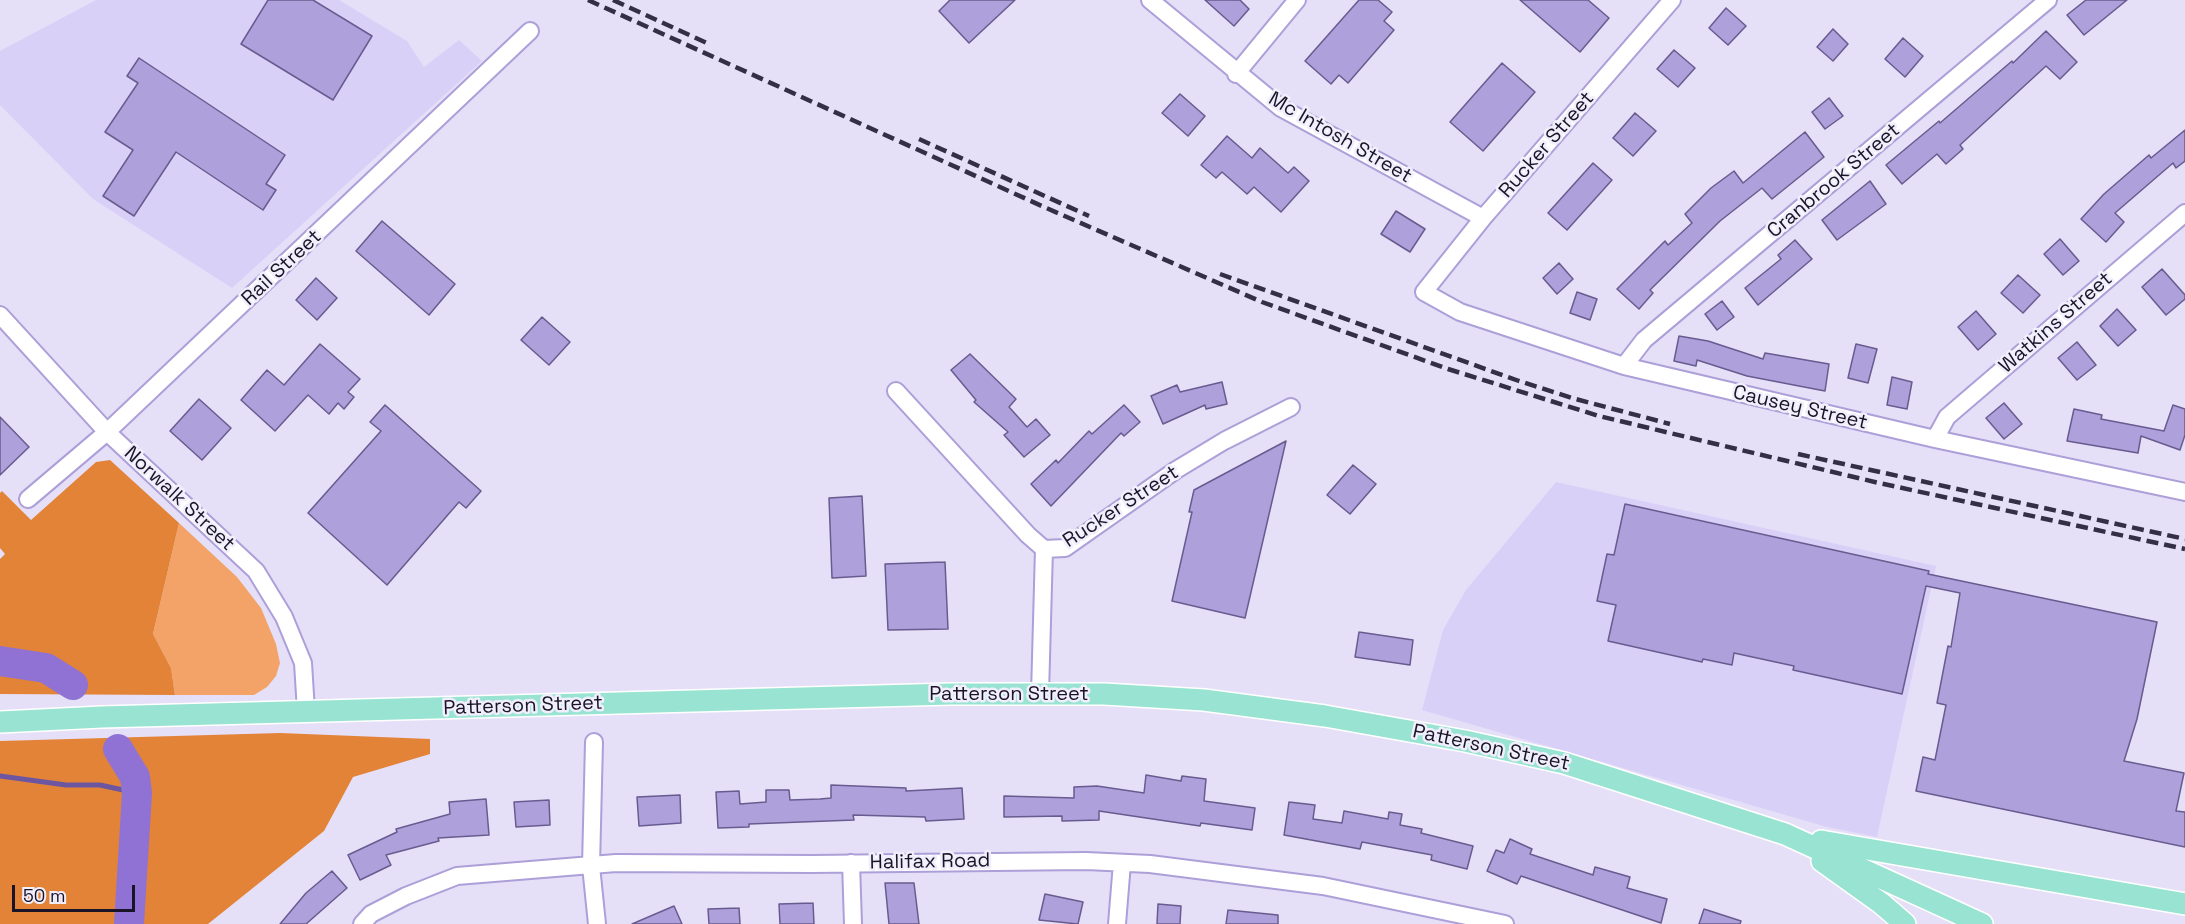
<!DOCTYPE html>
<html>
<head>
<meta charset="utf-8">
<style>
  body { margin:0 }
  #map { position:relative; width:2185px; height:924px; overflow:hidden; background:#e5e0f8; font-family:"Space Grotesk",sans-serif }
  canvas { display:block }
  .scale { position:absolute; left:12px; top:885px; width:123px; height:27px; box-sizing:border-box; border:3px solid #1a1429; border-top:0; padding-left:8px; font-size:18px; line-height:21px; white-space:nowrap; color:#1a1429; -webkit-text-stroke:4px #f1effb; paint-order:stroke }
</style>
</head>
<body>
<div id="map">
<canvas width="2185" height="924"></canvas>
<div class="scale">50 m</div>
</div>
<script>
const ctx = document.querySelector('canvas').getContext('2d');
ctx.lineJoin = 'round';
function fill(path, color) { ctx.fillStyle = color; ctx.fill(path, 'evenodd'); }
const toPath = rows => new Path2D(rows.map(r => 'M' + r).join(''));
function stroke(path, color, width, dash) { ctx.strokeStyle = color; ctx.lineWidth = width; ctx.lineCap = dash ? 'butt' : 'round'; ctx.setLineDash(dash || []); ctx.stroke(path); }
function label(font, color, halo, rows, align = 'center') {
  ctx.font = font + ' "Space Grotesk",sans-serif'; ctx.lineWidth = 5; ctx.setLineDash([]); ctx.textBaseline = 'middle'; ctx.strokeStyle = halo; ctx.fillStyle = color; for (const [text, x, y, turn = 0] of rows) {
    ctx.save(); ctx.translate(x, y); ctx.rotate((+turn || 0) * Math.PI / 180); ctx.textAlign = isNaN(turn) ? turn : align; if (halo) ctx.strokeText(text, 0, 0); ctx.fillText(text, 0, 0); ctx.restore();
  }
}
const built = toPath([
  [96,0,339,0,407,41,424,67,459,40,482,61,232,288,93,199,0,105,0,51],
  [1556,482,1936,566,1877,837,1827,827,1422,710,1443,630,1466,590]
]);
const green = toPath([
  [179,523,237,577,261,608,276,644,280,663,276,676,267,687,254,695,175,695,171,668,153,634]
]);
const forest = toPath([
  [110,460,179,523,153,634,171,668,175,695,0,694,0,559,5,554,0,548,0,493,2,491,31,520,96,462],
  [280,733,430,739,430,754,353,777,324,831,208,924,0,924,0,741]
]);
const stream = toPath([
  [0,776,66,785,100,785,137,793]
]);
const river = toPath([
  [0,661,46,668,73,685],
  [118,749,135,777,137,793,129,924]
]);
const building = toPath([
  [268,0,313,0,372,36,333,100,241,44,268,0],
  [950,0,1015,0,969,43,939,11,950,0],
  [1205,0,1240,0,1249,9,1234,26,1205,0],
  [1359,0,1378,0,1392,12,1384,21,1394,30,1348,83,1339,75,1331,84,1305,61,1359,0],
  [1520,0,1588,0,1609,18,1580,52,1520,0],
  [2086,0,2127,0,2084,35,2067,15,2086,0],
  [1726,8,1746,26,1728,45,1709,28,1726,8],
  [1833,29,1848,44,1833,61,1817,47,1833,29],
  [2046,31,2077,62,2060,79,2046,66,1960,145,1963,149,1946,164,1937,154,1902,184,1886,165,1939,121,1940,123,2012,61,2013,63,2046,31],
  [1903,38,1923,56,1905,77,1885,59,1903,38],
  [1674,50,1695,68,1678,87,1657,69,1674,50],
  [139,58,285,155,266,184,276,190,263,210,176,152,134,216,103,196,133,150,105,132,138,83,127,76,139,58],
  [1502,63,1535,92,1483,151,1450,122,1502,63],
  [1180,94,1205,116,1188,136,1162,113,1180,94],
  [1829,98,1843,116,1825,129,1812,112,1829,98],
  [1635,113,1656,131,1633,156,1613,138,1635,113],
  [2185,130,2185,161,2176,168,2173,163,2115,213,2124,222,2106,242,2081,219,2104,194,2149,155,2151,158,2185,130],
  [1805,132,1824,157,1772,199,1762,188,1720,221,1650,290,1653,293,1639,309,1617,289,1665,241,1668,245,1692,223,1685,214,1711,188,1734,171,1743,183,1805,132],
  [1227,136,1252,158,1260,148,1288,173,1294,167,1309,181,1281,212,1254,187,1247,194,1222,172,1216,178,1201,165,1227,136],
  [1593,163,1612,180,1567,230,1548,213,1593,163],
  [1870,181,1886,204,1837,240,1822,220,1870,181],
  [1396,211,1425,229,1410,252,1381,234,1396,211],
  [382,221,455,284,429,315,356,251,382,221],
  [2060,239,2079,261,2063,275,2044,254,2060,239],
  [1795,240,1812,259,1758,305,1745,288,1781,259,1778,255,1795,240],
  [1559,263,1573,279,1557,294,1543,278,1559,263],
  [2162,269,2185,295,2185,299,2166,315,2142,287,2162,269],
  [2018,275,2040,295,2023,313,2001,293,2018,275],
  [316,278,337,298,317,320,296,300,316,278],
  [1577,292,1597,299,1590,320,1570,313,1577,292],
  [1722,301,1734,317,1717,330,1705,314,1722,301],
  [2117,309,2136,330,2118,346,2100,326,2117,309],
  [1976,311,1996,334,1978,350,1958,327,1976,311],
  [542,317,570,342,549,365,521,340,542,317],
  [1679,336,1708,341,1763,359,1765,353,1829,364,1825,391,1747,376,1697,360,1696,366,1674,361,1679,336],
  [2077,342,2096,365,2077,380,2058,358,2077,342],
  [320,344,360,379,348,392,354,397,344,409,338,403,329,414,308,395,275,431,241,400,267,370,284,385,320,344],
  [1856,344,1877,349,1868,383,1848,378,1856,344],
  [970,354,1016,399,1009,407,1027,427,1036,419,1050,435,1024,457,1004,435,1008,432,974,402,976,400,951,370,970,354],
  [1892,377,1912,382,1907,409,1887,405,1892,377],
  [1222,382,1227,404,1206,409,1205,405,1163,424,1151,396,1177,385,1180,392,1222,382],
  [199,399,231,428,202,460,170,431,199,399],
  [2004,403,2022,424,2004,439,1986,418,2004,403],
  [385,405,481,491,466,508,459,502,387,585,308,513,381,431,370,422,385,405],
  [1124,405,1140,422,1124,436,1121,433,1051,506,1031,484,1056,460,1058,463,1089,431,1092,434,1124,405],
  [2173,405,2185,409,2185,435,2180,450,2141,436,2138,453,2067,441,2074,409,2102,415,2101,419,2164,431,2173,405],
  [0,417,29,447,0,475,0,417],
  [1286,441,1245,618,1172,601,1192,512,1189,512,1194,490,1286,441],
  [1353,465,1376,484,1350,514,1327,495,1353,465],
  [862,496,866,576,832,578,829,498,862,496],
  [1625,504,1929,571,1928,574,2157,622,2137,719,2124,761,2184,773,2176,811,2185,812,2185,847,1916,791,1923,757,1935,760,1946,705,1937,703,1948,646,1951,647,1960,593,1926,586,1902,694,1793,670,1794,666,1734,653,1732,665,1703,659,1702,662,1608,641,1616,605,1597,601,1607,554,1614,555,1625,504],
  [945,562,948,629,888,630,885,564,945,562],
  [1359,632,1413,640,1410,665,1355,657,1359,632],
  [1146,775,1181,781,1182,776,1206,779,1204,801,1255,808,1252,830,1201,823,1200,826,1099,811,1099,820,1062,821,1062,816,1004,817,1004,796,1074,798,1074,787,1097,786,1144,793,1146,775],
  [831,785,906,788,906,791,962,788,964,819,926,821,925,817,853,815,854,820,749,824,749,827,718,828,716,792,739,791,740,804,766,802,766,790,789,790,790,800,820,799,831,798,831,785],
  [680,795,681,823,639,826,637,797,680,795],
  [486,799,489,835,438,838,439,841,386,855,391,865,360,880,348,855,397,832,396,829,450,814,449,802,486,799],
  [549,800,550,825,516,827,514,802,549,800],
  [1289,802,1315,805,1313,819,1342,823,1344,811,1388,819,1389,812,1402,814,1400,825,1422,829,1421,833,1473,846,1467,869,1431,860,1432,855,1362,842,1360,849,1284,835,1289,802],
  [1510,839,1532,849,1530,854,1593,875,1595,867,1630,877,1627,888,1667,899,1661,923,1521,876,1517,884,1487,871,1496,850,1504,853,1510,839],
  [332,871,347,888,306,924,280,924,306,893,332,871],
  [885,883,914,883,919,924,889,924,885,883],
  [1045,894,1083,902,1078,924,1039,920,1045,894],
  [813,903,814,924,780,924,779,904,813,903],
  [1158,904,1181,906,1180,924,1157,924,1158,904],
  [674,906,682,924,632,924,674,906],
  [739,908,740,924,709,924,708,909,739,908],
  [1704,909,1741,921,1740,924,1699,924,1704,909],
  [1228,910,1278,915,1278,924,1226,924,1228,910]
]);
const minor = toPath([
  [1150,0,1281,108,1483,218],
  [1672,0,1483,218,1424,292,1460,312,1624,366,1935,439,2185,492],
  [1236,74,1297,0],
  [0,315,107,432,256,571,284,617,303,663,306,711],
  [1624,366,1644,340,2048,0],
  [896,391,1028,535,1044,549,1065,548,1176,470,1224,441,1291,407],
  [1935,439,1947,417,2185,213],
  [28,499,107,432,530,31],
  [1040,694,1044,549],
  [594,742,591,866,597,924],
  [851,863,853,924],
  [362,924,371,914,406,896,457,876,616,863,812,864,1086,861,1150,864,1323,886,1505,924],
  [1117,924,1122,863]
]);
const major = toPath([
  [0,722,102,717,951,694,1104,694,1204,700,1325,716,1465,741,1564,763,1785,834,1982,924],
  [1821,841,2185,904],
  [1822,861,1882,904,1905,924]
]);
const rail = toPath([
  [588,0,1044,207,1262,302,1448,369,1599,416,1879,483,2185,549],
  [613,0,709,44],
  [919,139,1089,216],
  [1220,274,1519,381,1572,398,1670,424],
  [1798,454,2185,539]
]);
const streetNames = [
  ["Mc Intosh Street",1340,138,30],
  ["Rucker Street",1547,145,-49],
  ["Cranbrook Street",1834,181,-40],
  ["Rail Street",282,268,-43],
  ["Watkins Street",2056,323,-41],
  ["Causey Street",1800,408,13],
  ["Norwalk Street",179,499,43],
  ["Rucker Street",1121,507,-33],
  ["Patterson Street",1009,695],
  ["Patterson Street",523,706,-2],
  ["Patterson Street",1491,748,12],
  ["Halifax Road",930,862,-1]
];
fill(built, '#d9d0f8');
fill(green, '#f3a268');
fill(forest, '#e38337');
stroke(stream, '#6c56a1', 5);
stroke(river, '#8f72d4', 30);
fill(building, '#aea0da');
stroke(building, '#685b8f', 1.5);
stroke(minor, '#ad9fd8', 20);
stroke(major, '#fff', 24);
stroke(minor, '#fff', 16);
stroke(major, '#98e3d2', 21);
stroke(rail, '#342f44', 4.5, [12, 6]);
label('20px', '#1a1429', '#f1effb', streetNames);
</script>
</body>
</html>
